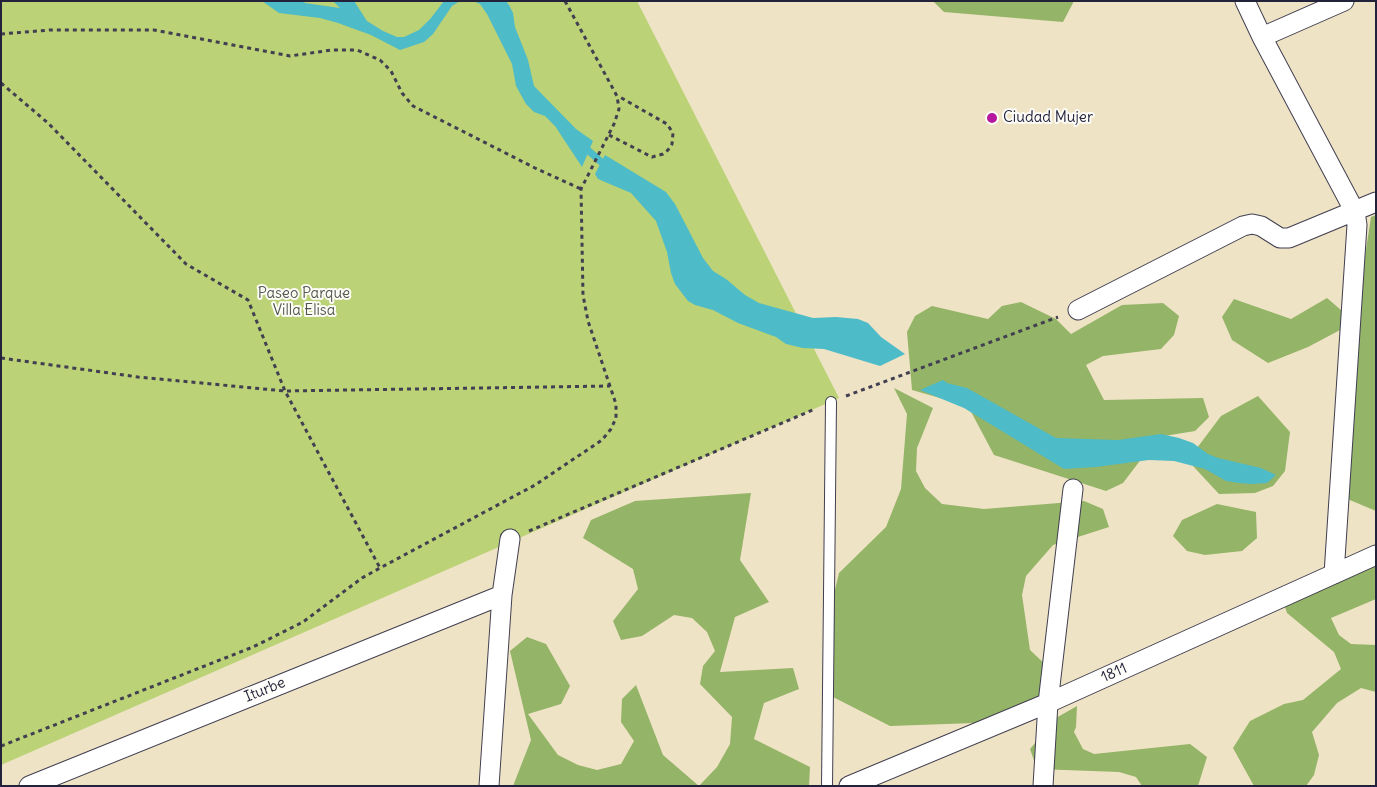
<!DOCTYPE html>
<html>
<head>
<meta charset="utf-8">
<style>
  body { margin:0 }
  #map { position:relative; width:1377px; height:787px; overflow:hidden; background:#efe3c6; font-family:Delius,sans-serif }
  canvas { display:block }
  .frame { position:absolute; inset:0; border:2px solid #22223b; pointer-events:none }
</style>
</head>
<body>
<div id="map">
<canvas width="1377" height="787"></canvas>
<div class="frame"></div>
</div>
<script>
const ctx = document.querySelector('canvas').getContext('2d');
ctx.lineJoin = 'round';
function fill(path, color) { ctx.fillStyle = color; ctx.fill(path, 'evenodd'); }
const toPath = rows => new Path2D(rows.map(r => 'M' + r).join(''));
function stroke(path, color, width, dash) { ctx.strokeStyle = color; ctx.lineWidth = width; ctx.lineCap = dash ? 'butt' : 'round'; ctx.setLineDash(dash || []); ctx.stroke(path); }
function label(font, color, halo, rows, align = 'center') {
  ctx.font = font + ' Delius,sans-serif'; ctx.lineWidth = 4; ctx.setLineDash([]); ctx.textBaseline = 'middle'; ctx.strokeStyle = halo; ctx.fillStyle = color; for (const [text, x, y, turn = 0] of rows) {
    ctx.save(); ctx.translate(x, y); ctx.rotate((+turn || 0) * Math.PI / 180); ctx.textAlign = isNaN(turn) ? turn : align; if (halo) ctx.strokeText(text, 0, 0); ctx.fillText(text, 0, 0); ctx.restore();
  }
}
const green = toPath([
  [1,1,637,1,839,398,1,765]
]);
const forest = toPath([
  [933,1,1074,1,1063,22,944,12],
  [1376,215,1376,511,1345,498,1344,392,1371,217],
  [1327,298,1341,310,1342,329,1308,347,1268,363,1232,340,1222,317,1234,299,1291,319],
  [1021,302,1056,319,1071,334,1122,305,1163,303,1179,316,1174,335,1161,349,1103,356,1086,365,1104,400,1203,398,1209,417,1195,431,1158,437,1123,483,1106,491,994,455,968,406,912,390,907,332,915,316,932,306,988,319,1002,306],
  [894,388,933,408,917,448,916,471,925,488,942,504,984,509,1084,501,1103,509,1109,527,1053,545,1026,576,1022,595,1030,650,1048,667,1049,687,1031,705,974,723,890,726,833,697,824,679,829,615,839,573,886,527,901,489,907,414],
  [1258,396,1290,432,1285,471,1273,486,1255,493,1219,494,1193,466,1197,448,1221,416],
  [751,493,740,560,769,602,735,617,720,672,793,668,799,689,764,703,754,739,810,767,809,786,699,786,717,767,730,744,732,717,700,684,703,666,715,651,707,632,692,618,674,615,642,636,621,640,613,621,638,589,633,569,583,538,591,520,635,501],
  [1217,504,1256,512,1257,538,1242,551,1205,555,1187,551,1173,536,1182,520],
  [1376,553,1376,599,1331,618,1339,635,1351,644,1376,645,1376,692,1361,688,1337,703,1312,732,1319,755,1314,775,1306,786,1254,786,1233,748,1250,721,1284,704,1303,700,1341,669,1334,652,1287,613,1281,595],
  [527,637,546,644,570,686,561,704,528,714,558,755,578,765,597,770,621,764,634,741,621,722,622,699,636,685,663,755,699,786,513,786,531,740,510,651],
  [1077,706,1076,727,1074,732,1083,749,1094,754,1190,744,1207,757,1198,786,1142,786,1136,777,1119,772,1037,769,1030,749,1056,718]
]);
const water = toPath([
  [262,1,303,1,305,3,340,8,333,1,354,1,367,21,383,31,397,37,404,37,419,30,431,18,444,1,460,1,452,6,433,34,424,42,400,50,371,35,338,23,320,18,279,13],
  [473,1,506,1,509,5,513,13,515,27,528,60,534,86,576,129,593,141,582,167,555,126,545,116,534,112,526,104,516,86,512,64,487,14,480,4],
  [605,155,666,192,675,204,703,258,713,271,726,279,745,295,759,303,813,318,836,317,858,319,868,323,881,337,905,354,880,366,824,349,803,348,786,344,776,337,738,323,713,310,695,305,688,301,675,284,671,273,667,252,656,221,631,193,598,179,595,174],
  [943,380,947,383,967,388,1056,438,1118,440,1161,434,1179,438,1193,443,1208,454,1218,458,1261,468,1276,475,1267,483,1251,484,1239,483,1226,481,1205,469,1174,461,1149,460,1096,467,1064,469,964,408,920,390]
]);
const stream = toPath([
  [583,146,607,167]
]);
const path = toPath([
  [1,34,50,30,154,30,290,56,332,50,357,50,380,60,391,71,402,93,413,106,535,168,581,189],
  [1,83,48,123,186,264,248,300,285,391,380,568],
  [609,135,652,157,663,154,668,150,672,144,673,133,667,124,618,96],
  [1,358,138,377,285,391,610,386],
  [846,396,1058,317],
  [529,531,815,409],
  [1,746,253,647,303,622,362,578,380,568,535,485,602,440,611,429,616,418,616,404,588,321,583,295,581,189,614,124,619,109,617,96,565,1]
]);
const lane = toPath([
  [827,786,831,402]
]);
const street = toPath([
  [1245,1,1262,37,1355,212,1357,225,1334,574],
  [1262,37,1344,1],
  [1078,310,1243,226,1252,224,1261,226,1280,238,1289,238,1376,202],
  [29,786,502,595],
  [489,786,502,595,510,539],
  [849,786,1048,703,1376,555],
  [1043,786,1048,703,1073,489]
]);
const markers = [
  [992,118,6,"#b5179e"]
];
const poiNames = [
  ["Ciudad Mujer",1003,118]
];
const parkNames = [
  ["Paseo Parque",304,294],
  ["Villa Elisa",304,311]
];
const streetNames = [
  ["1811",1114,673,-24],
  ["Iturbe",265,690,-22]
];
fill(green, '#bbd276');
fill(forest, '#94b467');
fill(water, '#4ebbc8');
stroke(stream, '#4ebbc8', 7);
stroke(lane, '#413f50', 12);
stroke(street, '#413f50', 21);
stroke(path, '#413f50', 3, [4, 4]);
stroke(lane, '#fff', 10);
stroke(street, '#fff', 19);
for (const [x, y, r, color] of markers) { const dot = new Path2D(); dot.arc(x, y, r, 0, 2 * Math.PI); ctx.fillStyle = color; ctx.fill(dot); stroke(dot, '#fdfcf7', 2); }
label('15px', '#22223b', '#fdfcf7', poiNames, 'left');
label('15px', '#50574d', '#fdfcf7', parkNames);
label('15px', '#22223b', '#fdfcf7', streetNames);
</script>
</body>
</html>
